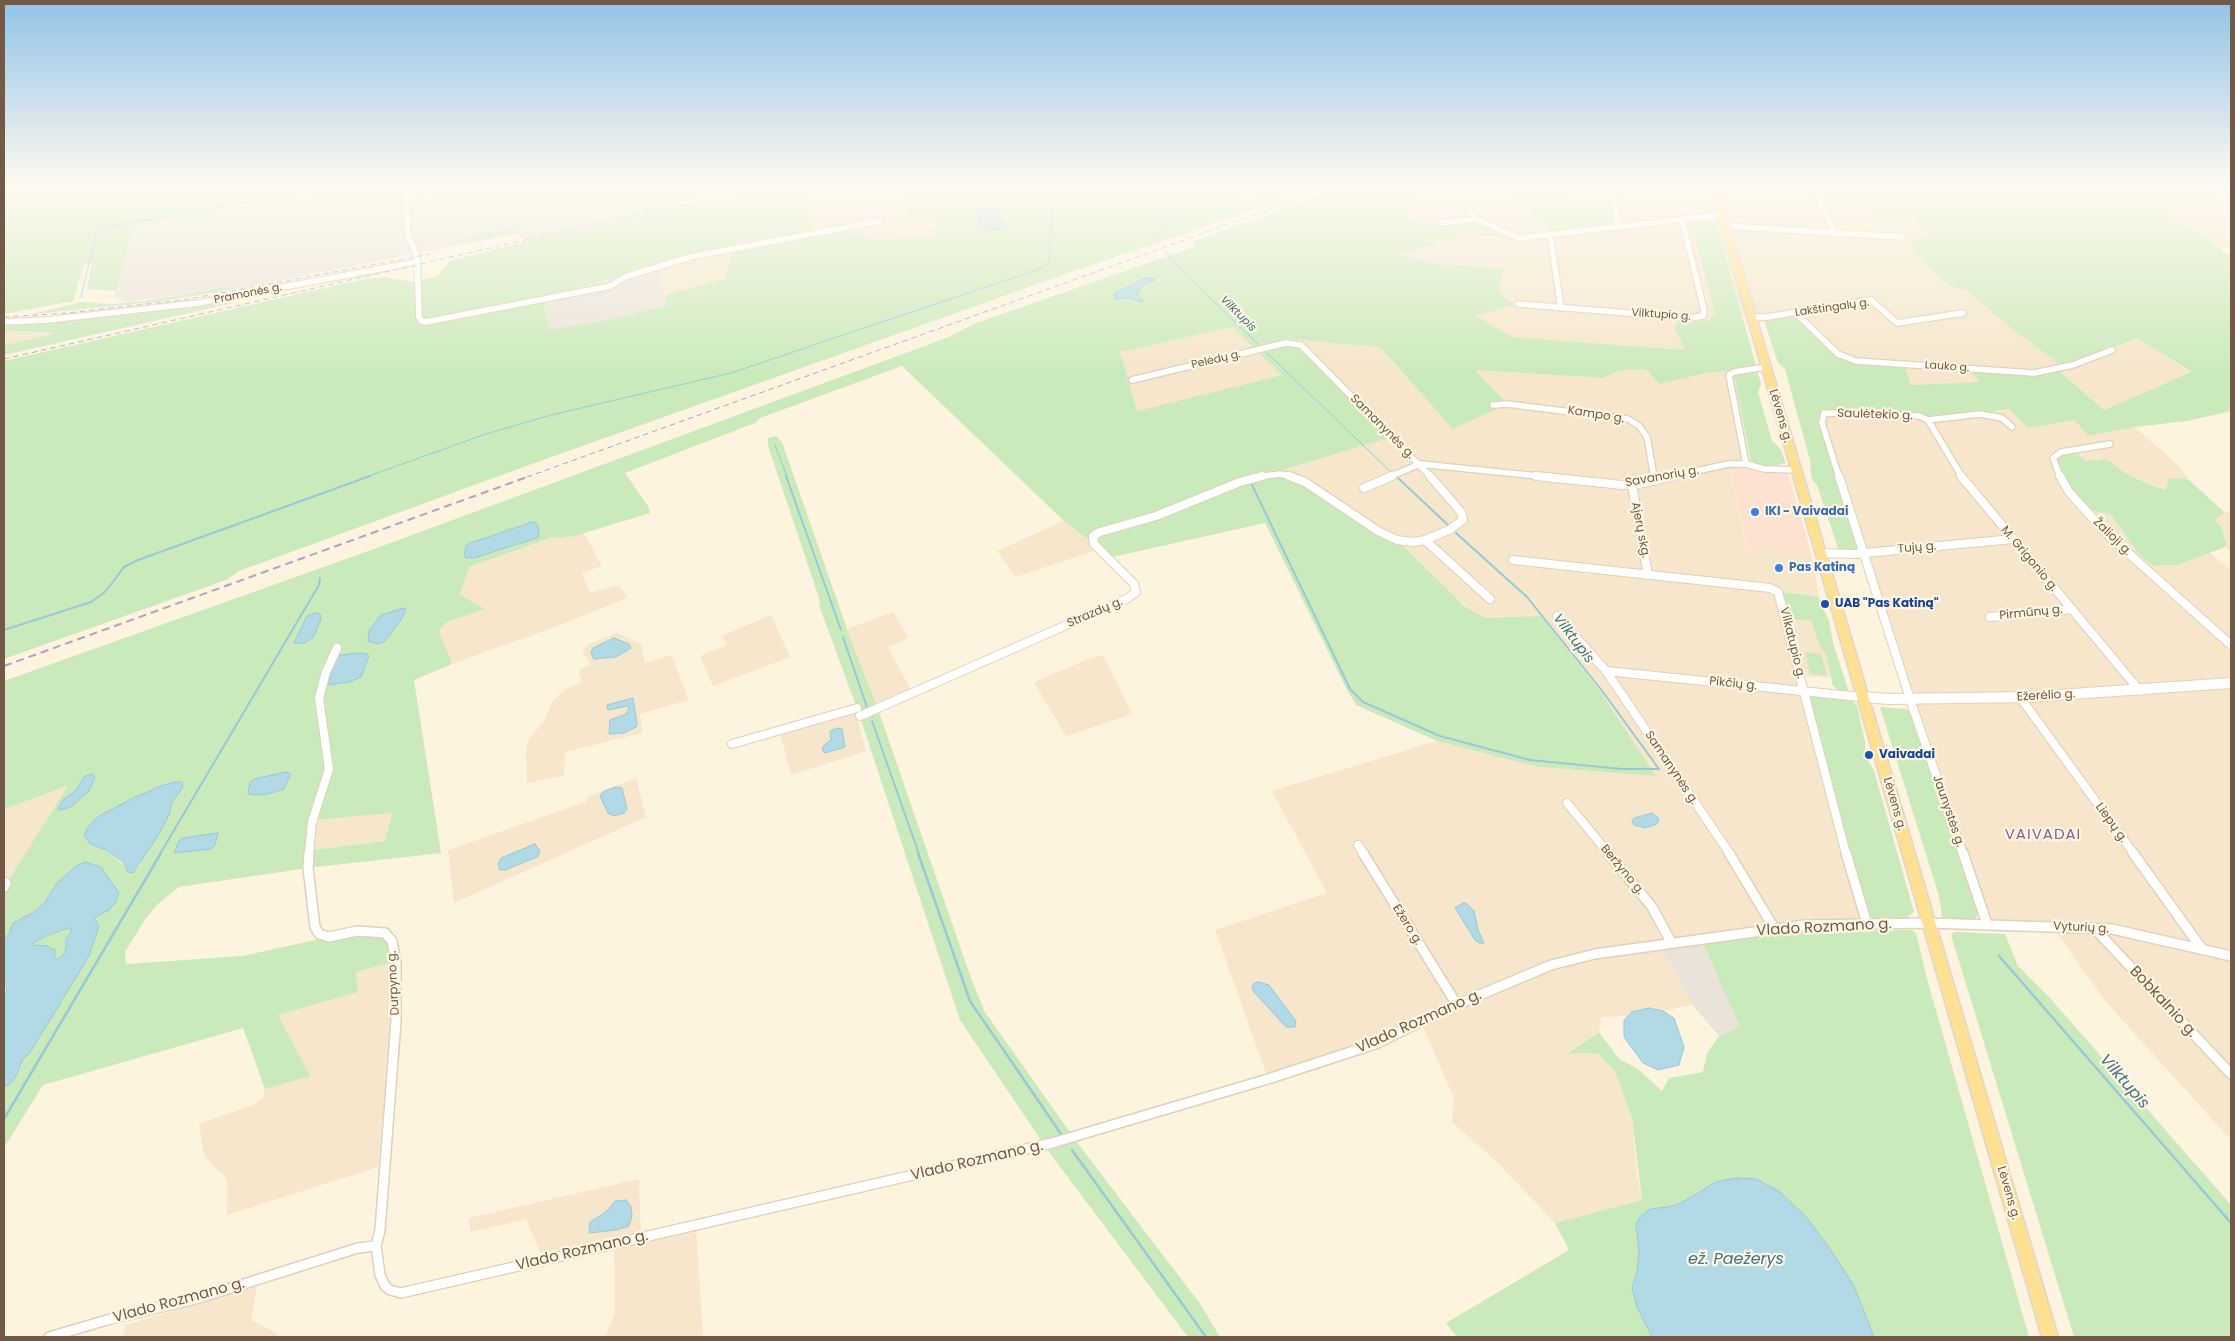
<!DOCTYPE html>
<html>
<head>
<meta charset="utf-8">
<style>
  body { margin:0 }
  #map { position:relative; width:2235px; height:1341px; overflow:hidden; background:#fdf3de; font-family:Poppins,sans-serif }
  canvas { display:block }
  .frame { position:absolute; inset:0; border:5px solid #735a46; pointer-events:none }
</style>
</head>
<body>
<div id="map">
<canvas width="2235" height="1341"></canvas>
<div class="frame"></div>
</div>
<script>
const ctx = document.querySelector('canvas').getContext('2d');
ctx.lineJoin = 'round';
function fill(path, color) { ctx.fillStyle = color; ctx.fill(path, 'evenodd'); }
const toPath = rows => new Path2D(rows.map(r => 'M' + r).join(''));
function stroke(path, color, width, dash) { ctx.strokeStyle = color; ctx.lineWidth = width; ctx.lineCap = dash ? 'butt' : 'round'; ctx.setLineDash(dash || []); ctx.stroke(path); }
function label(font, color, halo, rows, align = 'center') {
  ctx.font = font + ' Poppins,sans-serif'; ctx.lineWidth = 4.5; ctx.setLineDash([]); ctx.textBaseline = 'middle'; ctx.strokeStyle = halo; ctx.fillStyle = color; for (const [text, x, y, turn = 0] of rows) {
    ctx.save(); ctx.translate(x, y); ctx.rotate((+turn || 0) * Math.PI / 180); ctx.textAlign = isNaN(turn) ? turn : align; if (halo) ctx.strokeText(text, 0, 0); ctx.fillText(text, 0, 0); ctx.restore();
  }
}
const residential = toPath([
  [849,185,899,185,908,215,935,214,936,236,870,240,815,230,804,193],
  [1487,185,1498,185,1556,234,1616,210,1576,211,1550,185,1777,185,1817,188,1823,202,1865,205,1872,213,1912,215,1929,237,1915,239,1948,285,1968,291,2007,325,2058,363,2110,350,2137,338,2192,373,2104,410,2059,371,2036,374,1970,371,1981,382,1910,385,1843,359,1826,346,1760,317,1743,316,1716,221,1713,220,1691,224,1716,313,1708,321,1674,329,1685,350,1511,337,1475,315,1512,305,1498,291,1504,268,1438,264,1391,253,1435,246,1434,241,1444,242,1456,240,1456,234,1462,232,1499,238,1477,221,1445,226,1411,220,1402,209,1400,202,1455,188],
  [2229,196,2231,198,2231,247,2221,248,2161,210],
  [734,250,724,279,665,295,659,264],
  [1232,327,1282,375,1137,411,1119,352],
  [4,331,54,331,50,335,4,345],
  [1288,339,1380,347,1454,429,1474,370,1603,378,1616,372,1632,369,1705,373,1733,370,1751,466,1728,464,1747,548,1811,553,1819,597,1784,592,1811,621,1819,645,1826,655,1832,677,1830,678,1804,676,1806,683,1804,692,1862,911,1860,920,1773,924,1657,941,1693,1004,1663,1011,1649,1008,1632,1012,1627,1016,1601,1017,1599,1032,1568,1052,1599,1054,1615,1072,1632,1118,1637,1176,1642,1200,1555,1223,1497,1162,1452,1122,1454,1098,1421,1022,1378,1043,1268,1079,1215,930,1327,893,1272,791,1437,741,1538,767,1656,776,1600,691,1541,616,1485,618,1262,476,1392,437,1286,343],
  [2009,409,2028,428,2075,420,2088,436,2134,427,2176,463,2189,480,2179,478,2166,490,2126,474,2110,461,2102,459,2086,461,2090,510,2110,514,2128,539,2178,565,2210,553,2231,570,2231,1140,2106,1002,2057,933,2090,929,1987,924,1940,788,1822,416,1824,413,1980,414],
  [2231,511,2231,550,2230,551,2225,547,2226,542,2221,527,2214,520,2224,512],
  [1064,521,1100,549,1016,577,997,551],
  [584,533,602,566,582,573,590,593,619,585,627,598,555,627,452,664,439,631,447,622,484,609,460,595,469,567,553,537,562,538],
  [893,612,909,638,888,647,914,696,879,712,847,629],
  [771,615,790,657,713,686,700,656,727,645,722,636],
  [617,633,641,644,645,663,672,655,688,700,640,714,642,733,565,752,564,776,527,783,526,751,528,741,544,721,553,701,563,691,582,682,579,671,590,664,583,653,584,648,589,644],
  [1103,655,1132,714,1066,736,1034,682,1086,660],
  [853,704,866,751,791,775,778,726],
  [636,778,646,817,454,903,448,850,586,802,587,797],
  [69,786,6,883,4,887,4,809],
  [392,813,385,841,312,850,316,820],
  [393,962,392,1024,378,1167,227,1215,227,1179,212,1165,204,1154,199,1124,253,1105,263,1098,265,1089,309,1076,278,1015,357,992,356,972],
  [639,1179,641,1240,696,1228,703,1337,605,1337,615,1314,614,1238,541,1254,526,1219,470,1232,469,1218],
  [257,1286,251,1320,278,1334,278,1337,123,1337,126,1325]
]);
const commercial = toPath([
  [1728,464,1787,470,1811,553,1748,548]
]);
const industrial = toPath([
  [353,185,752,185,702,197,703,203,590,226,524,243,516,226,455,239,454,246,230,290,229,288,125,302,114,297,133,226],
  [1202,185,1294,185,1285,194,1279,197,1240,200],
  [659,264,666,306,592,323,550,329,542,298,626,275],
  [1702,941,1741,1027,1719,1036,1695,1008,1661,948]
]);
const green = toPath([
  [4,185,130,185,138,196,170,185,353,185,133,226,116,291,87,289,92,263,84,265,73,301,4,314],
  [794,185,849,185,804,193,815,230,865,235,870,240,936,236,935,214,908,216,899,185,1202,185,1240,200,1279,197,1285,194,1294,185,1327,185,1071,272,529,465,239,571,226,580,4,659,4,361,364,279,385,277,413,282,439,276,441,271,449,262,456,259,590,226],
  [733,251,724,279,665,295,666,306,592,323,550,329,542,298,690,257],
  [1352,185,1487,185,1455,188,1400,202,1402,209,1411,220,1445,226,1477,221,1496,230,1505,236,1499,238,1462,232,1456,234,1456,240,1434,241,1435,246,1392,253,1438,264,1504,268,1498,291,1513,305,1476,316,1512,337,1685,350,1674,328,1678,321,1693,323,1708,321,1715,313,1691,224,1716,221,1761,384,1758,392,1772,441,1780,448,1786,463,1767,467,1751,462,1733,370,1705,373,1660,384,1647,370,1632,369,1616,372,1603,378,1475,370,1507,404,1453,429,1380,347,1288,339,1286,342,1297,343,1392,437,1266,475,1293,477,1397,540,1463,605,1485,618,1541,616,1600,691,1656,776,1538,767,1437,741,1356,705,1345,686,1265,523,1108,558,1094,544,1064,521,902,366,760,418,755,423,625,473,648,506,650,513,575,536,561,538,553,537,469,567,460,595,485,609,447,622,439,631,452,664,414,680,441,853,308,868,179,887,158,904,146,918,125,952,126,964,242,956,357,931,385,933,393,962,356,972,358,992,278,1015,310,1076,265,1089,243,1028,43,1085,4,1148,4,1087,11,1083,17,1074,22,1061,48,1022,94,937,99,926,95,919,97,916,102,914,119,894,101,868,76,866,57,883,45,902,36,911,13,923,10,932,4,940,4,887,68,786,4,809,4,681,374,549,949,337,976,323,1194,247,1194,241],
  [1145,278,1153,281,1147,283,1138,292,1137,295,1143,299,1138,301,1132,298,1120,300,1115,293],
  [1232,327,1282,375,1137,411,1120,352],
  [145,793,172,802,168,815,137,869,126,867,106,850,90,844,84,835,133,798],
  [392,813,385,841,312,850,316,820],
  [1498,185,1550,185,1576,211,1616,210,1619,227,1556,234],
  [1777,185,1958,185,1982,188,1982,185,2231,185,2231,198,2228,197,2162,210,2221,248,2223,253,2231,254,2231,411,2187,421,2134,427,2088,436,2075,420,2028,428,2009,409,1941,420,1919,416,1828,413,1822,416,1863,553,1840,549,1838,548,1817,485,1813,481,1810,471,1811,464,1785,369,1778,363,1764,320,1767,317,1794,313,1831,351,1843,359,1904,365,1911,385,1980,382,1969,370,2036,374,2059,371,2104,410,2192,372,2137,338,2068,366,2058,363,2007,325,1968,291,1948,285,1917,256,1911,245,1912,240,1929,236,1912,215,1871,213,1865,205,1823,202,1817,188],
  [516,226,521,233,454,246,455,239],
  [229,287,230,290,157,302,32,314,82,302,111,304,144,301],
  [233,300,233,303,4,355,4,345,50,335,53,332,4,331,4,324,116,315],
  [776,436,782,442,847,629,879,712,972,981,985,1012,1076,1141,1201,1305,1220,1337,1188,1337,1051,1155,960,1020,857,708,820,608,819,598,768,446,768,438],
  [2075,451,2086,461,2102,459,2110,461,2126,474,2157,487,2166,490,2169,479,2179,478,2189,480,2224,512,2215,520,2221,527,2226,543,2225,547,2178,565,2153,566,2140,555,2110,514,2090,510,2067,486,2056,461,2063,453],
  [1783,592,1819,597,1821,605,1829,620,1833,643,1848,689,1847,691,1840,691,1833,686,1826,655,1819,645,1811,621,1790,619],
  [1805,652,1821,654,1827,676,1810,674],
  [1816,696,1850,699,1857,705,1865,742,1865,755,1874,771,1914,912,1906,918,1880,920,1873,918,1866,911,1810,698],
  [1880,707,1906,709,1909,711,1976,904,1978,915,1975,919,1947,920,1942,917,1939,896],
  [68,928,72,930,66,939,66,949,63,955,58,959,55,959,56,951,32,945,32,943,46,936],
  [1911,930,1916,933,1927,979,2029,1337,1874,1337,1854,1286,1716,1182,1681,1203,1668,1207,1650,1209,1636,1224,1639,1252,1637,1272,1632,1288,1652,1337,1457,1337,1446,1323,1569,1250,1555,1223,1642,1200,1632,1118,1615,1072,1599,1054,1568,1053,1599,1032,1619,1059,1638,1069,1662,1091,1669,1078,1703,1072,1707,1053,1719,1036,1740,1027,1702,941,1751,935,1823,931],
  [1955,932,2005,934,2018,966,2050,998,2231,1205,2231,1337,2074,1337,1951,935]
]);
const water = toPath([
  [996,209,1006,228,989,230,985,226,978,224,980,218,975,212,976,210,996,209],
  [1145,278,1151,278,1155,280,1146,283,1138,292,1137,295,1144,301,1140,302,1132,298,1115,299,1115,293,1145,278],
  [532,522,536,523,538,526,539,536,537,538,474,558,466,558,464,556,466,546,470,543,532,522],
  [403,608,406,609,401,620,385,641,379,644,368,641,369,631,381,615,403,608],
  [315,613,320,614,321,619,313,638,304,643,294,643,307,616,315,613],
  [614,638,629,644,631,648,616,657,594,659,591,653,593,648,614,638],
  [357,653,367,654,369,656,361,677,349,682,329,685,330,675,336,658,341,655,357,653],
  [633,698,637,724,636,727,624,733,609,734,610,720,626,714,629,708,628,706,608,710,607,705,633,698],
  [837,728,842,729,845,747,825,753,822,750,824,745,831,740,830,731,837,728],
  [286,772,291,774,284,789,264,795,248,794,250,782,254,779,286,772],
  [92,774,95,777,89,791,71,807,60,810,58,809,63,800,75,791,85,776,92,774],
  [176,782,182,782,183,787,172,802,169,815,157,837,133,873,128,872,123,862,106,850,90,844,84,835,88,827,99,816,133,798,161,786,176,782],
  [616,787,622,788,627,809,624,813,614,816,608,813,600,796,604,791,616,787],
  [1652,813,1659,819,1657,824,1645,828,1634,825,1632,821,1634,818,1652,813],
  [218,833,215,845,211,849,174,853,179,841,183,838,218,833],
  [535,844,540,851,537,857,505,870,500,870,498,864,501,858,535,844],
  [85,862,101,867,119,893,116,902,109,910,97,916,95,919,99,926,89,956,31,1051,22,1061,17,1074,11,1083,4,1087,4,997,7,989,4,986,4,940,10,932,13,923,36,911,45,902,57,883,76,866,85,862],
  [68,928,72,930,66,939,66,949,63,955,58,959,55,958,55,949,50,949,48,946,32,945,33,943,46,936,68,928],
  [1463,903,1466,903,1474,911,1478,930,1484,943,1481,944,1475,940,1455,908,1463,903],
  [1259,982,1269,985,1296,1021,1295,1027,1286,1027,1254,992,1252,987,1254,983,1259,982],
  [1649,1008,1663,1011,1674,1018,1684,1047,1679,1065,1658,1070,1643,1063,1624,1037,1624,1020,1632,1012,1649,1008],
  [1736,1178,1756,1179,1779,1191,1807,1218,1830,1249,1854,1286,1874,1337,1652,1337,1637,1307,1632,1288,1637,1272,1639,1252,1636,1224,1640,1217,1650,1209,1668,1207,1681,1203,1716,1182,1736,1178],
  [626,1200,631,1207,632,1216,629,1226,616,1230,589,1233,590,1222,606,1212,615,1201,626,1200]
]);
const streamFar2 = toPath([
  [1159,185,1171,207,1168,220,1161,232,1153,240,1159,245],
  [1165,251,1188,277,1259,345],
  [81,297,97,231,101,228,348,185],
  [1266,352,1391,472],
  [775,445,787,477],
  [366,477,486,434,551,415,731,373,1045,267,1049,261,1054,185]
]);
const streamFar1 = toPath([
  [786,476,841,630],
  [1398,478,1448,525],
  [1252,485,1350,689,1363,702,1440,736,1530,760,1622,769,1659,769],
  [1456,533,1527,597,1603,692,1659,769],
  [4,630,91,602,106,591,124,567,138,560,370,476],
  [843,637,867,707],
  [872,721,919,854],
  [160,854,319,585,320,578]
]);
const stream = toPath([
  [918,853,970,1001,1061,1134],
  [1999,956,2231,1223],
  [4,1119,161,853],
  [1072,1150,1206,1337]
]);
const streetFar2 = toPath([
  [428,185,429,189,408,195,406,200,408,235,417,256,419,317,421,321,426,322,611,286,625,277,690,257,880,221],
  [1610,185,1619,227],
  [1252,189,1265,185],
  [1458,194,1476,219],
  [1817,194,1835,234],
  [1440,223,1476,219,1519,238,1722,215],
  [1725,226,1902,237],
  [1550,234,1561,308],
  [1518,304,1690,318,1703,316,1704,310,1682,219],
  [1796,313,1838,354,1856,361,2034,373,2073,365,2112,350],
  [1751,317,1767,317,1871,300,1897,323,1963,313],
  [4,322,47,320,198,303,417,262],
  [1132,380,1286,343,1301,345,1431,477],
  [1493,405,1507,404,1628,419,1639,426,1647,437,1654,477],
  [1928,420,1962,477],
  [1746,464,1764,469,1796,470],
  [1257,477,1280,474,1294,477],
  [1389,477,1420,464,1548,477],
  [1669,477,1728,464,1746,464,1729,375,1734,372,1766,367],
  [1839,477,1822,423,1824,413,1919,416,1928,420,1980,414,2002,418,2012,427],
  [2060,477,2053,458,2061,452,2110,444]
]);
const streetFar1 = toPath([
  [1289,476,1305,482,1378,531,1397,540,1414,542,1425,540],
  [1430,476,1461,512,1463,520,1449,530,1425,540,1490,599],
  [1536,476,1622,485,1639,484,1674,476],
  [1654,476,1655,481],
  [1839,476,1910,699,1963,854],
  [1961,476,2140,691],
  [2060,476,2069,492,2107,534,2231,645],
  [1632,485,1648,575],
  [1364,488,1392,476],
  [1820,553,1855,554,2013,539],
  [1513,560,1770,588,1778,592,1846,854],
  [1557,616,1606,671,1730,854],
  [1990,617,2072,609],
  [1606,671,1861,697],
  [2020,697,2134,854],
  [860,716,1128,598,1136,592,1134,584,1094,544,1093,536,1100,532,1156,516,1240,482,1262,476],
  [732,744,857,708],
  [1567,803,1609,854],
  [1358,845,1364,854],
  [309,854,312,822,329,769,319,698,326,672,337,648]
]);
const street = toPath([
  [309,853,308,868,315,927,319,934,329,937,357,931,385,933,392,941,396,963,396,1021,380,1230,376,1246],
  [1363,853,1457,1005],
  [1608,853,1652,907,1671,942],
  [1729,853,1774,928],
  [1846,853,1867,924],
  [1963,853,1987,924],
  [2133,853,2202,949],
  [4,882,6,883,4,887],
  [2095,929,2231,1074],
  [49,1337,107,1320,199,1298,358,1248,376,1246,380,1275,385,1286,390,1290,401,1293,1052,1143,1268,1079,1378,1043,1444,1010,1551,965,1595,954,1805,925,1929,923,2112,929,2231,956]
]);
const secondary = toPath([
  [1861,697,1890,699,2029,697,2231,683]
]);
const primary = toPath([
  [1709,185,1717,185,2058,1337,2042,1337,1709,185]
]);
const railFar1 = toPath([
  [4,317,67,313,183,300,431,254],
  [4,359,626,217,786,185],
  [527,477,1337,185]
]);
const rail = toPath([
  [4,666,530,476]
]);
const markers = [
  [1755,512,5,"#3f7fe0"],
  [1779,568,5,"#3f7fe0"],
  [1825,604,5,"#1a4fb4"],
  [1869,755,5,"#1a4fb4"]
];
const farStreetnames = [
  ["Pramonės g.",248,294,-11],
  ["Lakštingalų g.",1832,308,-8],
  ["Vilktupio g.",1661,315,4],
  ["Pelėdų g.",1216,360,-13],
  ["Lauko g.",1947,367,4]
];
const farWaternames = [
  ["Vilktupis",1238,314,45]
];
const streetNames = [
  ["Kampo g.",1596,415,9],
  ["Saulėtekio g.",1875,415,2],
  ["Lėvens g.",1780,416,74],
  ["Samanynės g.",1382,427,45],
  ["Savanorių g.",1662,477,-10],
  ["Ajerų skg.",1640,530,79],
  ["Žalioji g.",2112,537,44],
  ["Tujų g.",1917,548,-5],
  ["M. Grigonio g.",2029,559,50],
  ["Strazdų g.",1095,613,-23],
  ["Pirmūnų g.",2031,613,-6],
  ["Vilkatupio g.",1792,643,76],
  ["Pikčių g.",1733,684,6],
  ["Ežerėlio g.",2046,696,-3],
  ["Samanynės g.",1671,768,56],
  ["Lėvens g.",1894,804,74],
  ["Jaunystės g.",1948,811,71],
  ["Liepų g.",2111,823,54],
  ["Beržyno g.",1622,870,50],
  ["Ežero g.",1407,925,58],
  ["Vyturių g.",2081,928,3],
  ["Durpyno g.",394,983,-93],
  ["Lėvens g.",2008,1193,74]
];
const shopNames = [
  ["IKI - Vaivadai",1765,512],
  ["Pas Katiną",1789,568]
];
const transitNames = [
  ["UAB \"Pas Katiną\"",1835,604],
  ["Vaivadai",1879,755]
];
const waterNames = [
  ["Vilktupis",1573,639,53]
];
const quarterNames = [
  ["VAIVADAI",2043,835]
];
const nearStreetnames = [
  ["Vlado Rozmano g.",1824,928,-3],
  ["Bobkalnio g.",2163,1002,47],
  ["Vlado Rozmano g.",1419,1022,-24],
  ["Vlado Rozmano g.",977,1161,-13],
  ["Vlado Rozmano g.",582,1251,-13],
  ["Vlado Rozmano g.",179,1301,-15]
];
const nearWaternames = [
  ["Vilktupis",2124,1082,49],
  ["ež. Paežerys",1736,1260]
];
fill(residential, '#f5e6cc');
fill(commercial, '#fee2d1');
fill(industrial, '#eae3da');
fill(green, '#cbeabc');
fill(water, '#b2dae6');
stroke(water, '#98c9d8', 1);
stroke(streamFar2, '#98c9d8', 1);
stroke(streamFar1, '#98c9d8', 2);
stroke(stream, '#98c9d8', 2.5);
stroke(streetFar2, '#e1d0ba', 8);
stroke(streetFar1, '#e1d0ba', 10);
stroke(street, '#e1d0ba', 12);
stroke(secondary, '#e6d1b8', 12);
stroke(primary, '#ddd7d3', 3);
stroke(streetFar2, '#fff', 5.5);
stroke(streetFar1, '#fff', 8);
stroke(street, '#fff', 9);
stroke(secondary, '#fff', 10);
fill(primary, '#ffe093');
stroke(railFar1, '#b69ec5', 1, [5.5, 4]);
stroke(rail, '#b69ec5', 2, [8, 5]);
const sky = ctx.createLinearGradient(0, 0, 0, 373);
sky.addColorStop(0, '#92c3e7');
sky.addColorStop(0.5, '#fefaf0');
sky.addColorStop(1, '#fefaf000');
ctx.fillStyle = sky;
ctx.fillRect(0, 0, 2235, 373);
for (const [x, y, r, color] of markers) { const dot = new Path2D(); dot.arc(x, y, r, 0, 2 * Math.PI); ctx.fillStyle = color; ctx.fill(dot); stroke(dot, '#fff7e4', 2); }
label('11px', '#735a46', '#fff7e4', farStreetnames);
label('italic 11px', '#3f7587', '#fff7e4', farWaternames);
label('12px', '#735a46', '#fff7e4', streetNames);
label('bold 12px', '#366cbe', '#fff7e4', shopNames, 'left');
label('bold 12px', '#164399', '#fff7e4', transitNames, 'left');
label('italic 14px', '#3f7587', '#fff7e4', waterNames);
ctx.letterSpacing = '1px';
label('15px', '#896197', '#fff7e4', quarterNames);
ctx.letterSpacing = '0px';
label('15px', '#735a46', '#fff7e4', nearStreetnames);
label('italic 16px', '#3f7587', '#fff7e4', nearWaternames);
</script>
</body>
</html>
